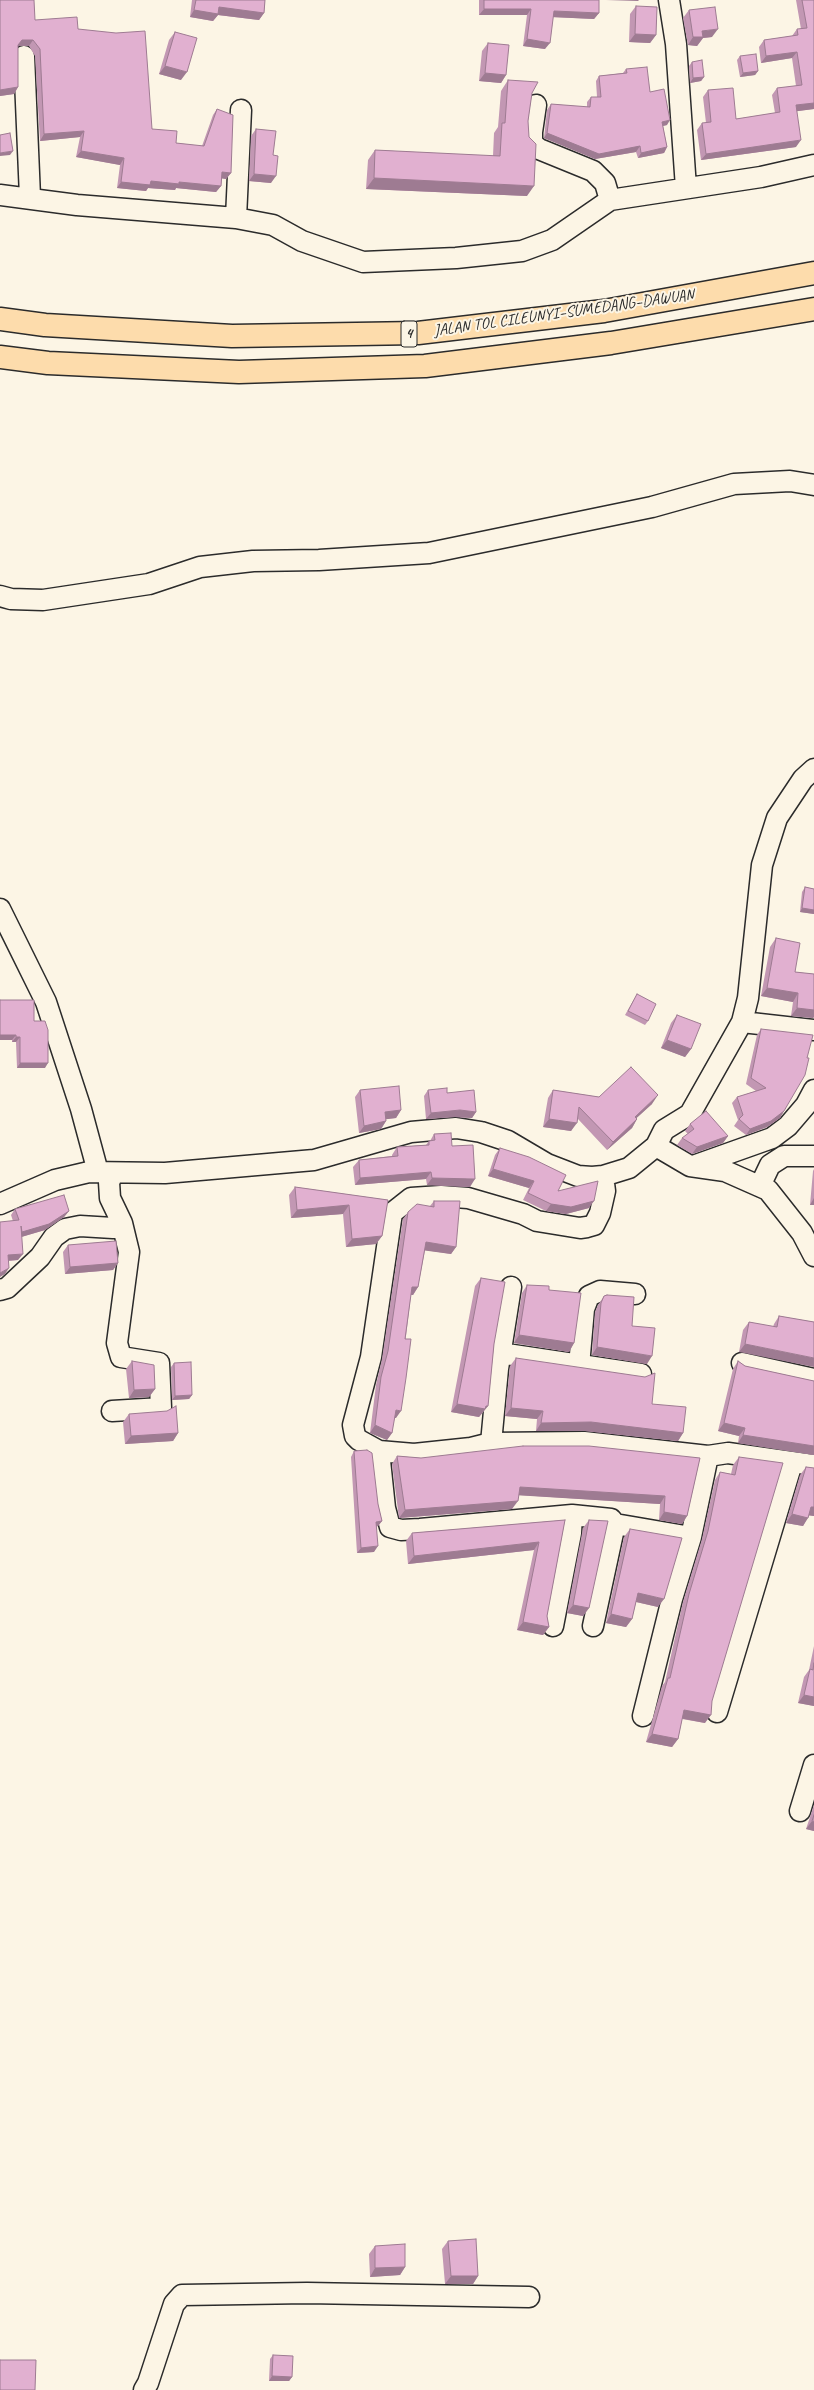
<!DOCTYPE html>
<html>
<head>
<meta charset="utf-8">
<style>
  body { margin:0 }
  canvas { display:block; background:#fcf5e5 }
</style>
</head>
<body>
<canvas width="814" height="2390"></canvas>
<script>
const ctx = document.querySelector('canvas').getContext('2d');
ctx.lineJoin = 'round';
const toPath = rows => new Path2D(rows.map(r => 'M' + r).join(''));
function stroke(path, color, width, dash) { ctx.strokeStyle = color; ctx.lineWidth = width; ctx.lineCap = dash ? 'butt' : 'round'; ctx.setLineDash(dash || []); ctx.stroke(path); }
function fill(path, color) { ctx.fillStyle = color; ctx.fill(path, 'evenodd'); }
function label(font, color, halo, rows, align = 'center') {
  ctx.font = font + ' Caveat,sans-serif'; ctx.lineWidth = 4; ctx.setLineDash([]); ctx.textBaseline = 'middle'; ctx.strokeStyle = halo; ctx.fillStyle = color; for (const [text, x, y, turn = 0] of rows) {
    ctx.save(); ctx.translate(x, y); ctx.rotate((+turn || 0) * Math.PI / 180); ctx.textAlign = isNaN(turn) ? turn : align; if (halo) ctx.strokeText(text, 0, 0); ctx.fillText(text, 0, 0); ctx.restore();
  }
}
const street = toPath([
  [669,0,676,44,686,188],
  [24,56,30,197],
  [536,105,532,132,532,143,539,149,593,171,605,183,610,200],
  [0,195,77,205,236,218,273,225,302,241,363,262,456,258,522,251,552,240,610,200,761,177,814,165],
  [236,218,241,110],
  [0,596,11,599,43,600,149,584,200,567,253,561,319,560,429,553,652,507,734,484,790,481,814,485],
  [0,909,46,1002,81,1109,98,1172],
  [742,1022,814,1030],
  [656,1146,664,1130,690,1114,742,1022,748,998,762,865,777,818,803,779,814,769],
  [696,1165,772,1138,788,1126,806,1105,814,1090],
  [760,1186,770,1165,784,1156,814,1156],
  [0,1204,55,1180,89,1172,165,1173,314,1160,411,1132,456,1128,481,1132,508,1141,547,1164,578,1176,592,1177,603,1176,629,1168,656,1146,690,1166,725,1171,768,1190,802,1233,814,1256],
  [0,1290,7,1288,40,1257,54,1237,65,1229,80,1226,113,1228,122,1223,110,1198,109,1182,113,1174],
  [500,1353,641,1374],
  [742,1363,814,1379],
  [579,1366,584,1309,589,1296,600,1291,635,1294],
  [112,1411,161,1408,159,1363,121,1357,117,1343,129,1252,122,1223],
  [491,1443,498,1369,511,1287],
  [379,1451,359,1440,355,1436,353,1425,371,1357,392,1213,411,1198,441,1196,468,1198,523,1214,537,1221,580,1228,587,1227,594,1225,600,1213,605,1191,603,1176],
  [572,1515,420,1529,401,1530,390,1527,385,1508,379,1451,414,1454,471,1448,491,1443,584,1442,708,1456,728,1453,814,1465],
  [553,1626,571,1533,572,1515,611,1519,615,1524,691,1537],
  [593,1626,615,1524],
  [717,1712,792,1463],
  [643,1716,672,1599,691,1537,708,1456],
  [800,1811,814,1765],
  [144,2390,148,2383,174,2304,182,2295,307,2293,529,2297]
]);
const highway = toPath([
  [0,319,45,325,232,336,418,333,604,311,814,273],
  [0,357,48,363,239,372,425,366,611,343,814,309]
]);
const wall = toPath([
  [0,0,35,20,78,29,152,129,176,143,202,146,213,115,217,109,231,173,226,179,222,178,221,186,216,192,176,188,175,190,148,188,146,191,117,188,120,165,76,157,80,137,40,141,35,56,29,46,18,46,18,87,14,94,0,96],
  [192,0,265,0,264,13,259,20,218,15,213,21,190,17],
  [479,0,599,0,599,13,594,19,553,17,545,49,523,46,527,15,479,15],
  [796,0,814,0,814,109,797,111,796,147,701,160,697,130,702,123,706,123,703,97,708,90,736,119,775,113,772,95,777,88,796,86,792,58,761,63,759,47,764,40,792,36,797,29,801,29],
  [636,6,656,35,650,43,629,42,630,14],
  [689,10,712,37,703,38,697,46,688,45,683,18],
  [175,32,181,80,159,74,169,40],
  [488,43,506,75,501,83,479,81,482,51],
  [740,56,758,71,755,75,740,77,737,60],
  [692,62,704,77,701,81,690,83,689,66],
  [626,69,650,92,667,125,663,126,667,147,664,153,638,158,636,152,595,159,544,138,547,110,551,104,587,107,587,102,591,97,597,97,596,81,599,76,623,73],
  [508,80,532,93,528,121,527,196,366,189,368,160,375,150,493,156,494,133,498,127,501,91],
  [256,129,273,155,271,183,249,181,251,136],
  [805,887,814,889,814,914,800,912,802,892],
  [776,938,795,972,814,974,814,1017,813,1018,791,1016,793,1002,761,996,770,947],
  [637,994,648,1021,645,1025,625,1015],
  [0,1000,34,1021,45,1068,17,1068,16,1042,12,1042,12,1040,0,1040],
  [677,1015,691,1049,685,1057,661,1048,671,1023],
  [761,1029,784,1111,780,1118,767,1127,746,1135,734,1126,738,1120,732,1103,737,1097,756,1091,746,1084,757,1035],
  [360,1090,401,1110,396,1118,386,1119,386,1121,381,1129,359,1133,355,1097],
  [428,1090,447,1093,476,1112,472,1118,455,1117,426,1119,424,1096],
  [553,1090,599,1097,652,1104,636,1118,637,1119,632,1128,607,1150,578,1119,571,1131,543,1127,548,1098],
  [690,1124,728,1136,723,1143,692,1154,677,1145,682,1138,688,1134,685,1131],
  [434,1134,452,1146,470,1187,427,1185,426,1179,355,1185,353,1167,359,1160,392,1156,392,1155,397,1147,426,1145,429,1141,430,1141],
  [500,1148,558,1191,589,1208,566,1214,546,1211,523,1200,529,1188,488,1176,495,1155],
  [814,1169,814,1205,810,1205,813,1171],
  [295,1187,388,1200,382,1236,376,1244,346,1247,343,1214,291,1218,289,1195],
  [434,1201,456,1247,451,1254,425,1250,418,1287,413,1295,411,1295,396,1418,394,1418,392,1433,387,1440,370,1433,376,1385,382,1359,403,1219,408,1212,430,1206],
  [15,1209,69,1211,64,1217,45,1230,21,1237,18,1260,8,1261,5,1274,13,1221,11,1215],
  [68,1245,118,1263,113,1270,65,1274,63,1252],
  [481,1278,494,1344,488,1406,479,1417,451,1412,475,1286],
  [527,1285,549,1290,574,1343,569,1352,514,1343,522,1293],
  [604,1296,632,1326,647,1364,592,1355,595,1312,598,1305],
  [779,1316,814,1322,739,1352,743,1330,749,1322,773,1327,774,1324],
  [516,1358,652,1404,683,1433,678,1441,585,1431,536,1431,537,1419,505,1416,510,1366],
  [132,1361,155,1389,149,1397,129,1398,126,1369],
  [738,1361,745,1366,814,1381,814,1455,738,1443,739,1436,718,1431,733,1369],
  [174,1363,192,1395,189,1399,172,1400,171,1367],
  [129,1414,178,1433,173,1441,125,1444,123,1422],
  [354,1451,378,1504,382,1521,378,1526,376,1527,374,1552,357,1553,351,1457],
  [397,1456,421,1458,700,1458,687,1516,682,1524,659,1520,660,1504,519,1495,512,1509,399,1518,392,1464],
  [739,1457,705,1723,682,1719,678,1739,672,1747,646,1742,662,1686,665,1682,683,1602,702,1539,715,1480,720,1472,731,1474,733,1465],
  [806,1467,814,1468,814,1516,809,1515,803,1526,786,1523,800,1475],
  [565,1520,547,1616,549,1627,543,1635,517,1630,534,1550,408,1564,406,1541,412,1533],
  [589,1520,589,1608,583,1616,567,1613,583,1528],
  [630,1529,658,1607,636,1602,632,1619,626,1627,606,1623,624,1537],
  [814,1646,814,1706,798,1703,804,1677,809,1670],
  [814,1805,814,1831,806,1829],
  [448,2241,478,2276,473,2284,445,2284,442,2249],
  [375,2246,405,2267,400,2275,370,2277,369,2254],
  [273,2355,292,2377,289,2381,269,2381,270,2359]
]);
const shadedWall = toPath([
  [606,0,639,0,638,1],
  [219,7,264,13,259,20,218,15,213,21,190,17,194,10],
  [484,9,531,9,527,15,479,15],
  [554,11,599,13,594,19,550,17],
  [718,29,712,37,703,38,697,46,688,45,693,37,702,31],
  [635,34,656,35,650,43,629,42],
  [527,39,550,43,545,49,523,46],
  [22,40,33,40,29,46,18,46,18,45],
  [797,52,792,58,761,63,766,56],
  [165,66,187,72,181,80,159,74],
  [758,71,755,75,740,77,743,73],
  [485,73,506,75,501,83,479,81],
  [704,77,701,81,690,83,693,78],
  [18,87,14,94,0,96,0,90],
  [814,103,814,109,791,112,796,105],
  [670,120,667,125,658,127,662,122],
  [84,131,80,137,40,141,44,134],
  [547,133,640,146,636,152,595,159,544,138],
  [801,140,796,147,701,160,706,154],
  [667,147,664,153,638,158,641,153],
  [13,151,10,155,0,156,0,153],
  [81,151,124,158,120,165,76,157],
  [222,172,231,173,226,179,218,178],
  [254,174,276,176,271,183,249,181],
  [374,178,534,186,527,196,366,189],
  [151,181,179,182,221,186,216,192,176,188,175,190,148,188,146,191,117,188,121,182],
  [802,908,814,910,814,914,800,912],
  [767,988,798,993,793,1002,761,996],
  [797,1008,814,1010,814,1017,813,1018,791,1016],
  [0,1035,16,1035,12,1040,0,1040],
  [16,1037,20,1037,16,1042,12,1042],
  [667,1040,691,1049,685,1057,661,1048],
  [20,1063,48,1063,45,1068,17,1068],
  [658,1095,652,1104,629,1125,635,1117],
  [401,1110,396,1118,380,1120,385,1112],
  [460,1110,476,1112,472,1118,455,1117,426,1119,431,1113],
  [784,1111,780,1118,767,1127,746,1135,750,1129],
  [549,1119,577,1123,571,1131,543,1127],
  [637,1119,632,1128,607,1150,613,1142],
  [386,1121,381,1129,359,1133,364,1126],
  [728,1136,723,1143,692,1154,697,1147],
  [493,1169,534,1181,529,1188,488,1176],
  [431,1172,426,1179,355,1185,360,1178],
  [432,1178,475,1179,470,1187,427,1185],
  [814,1198,814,1205,810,1205],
  [594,1201,589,1208,566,1214,546,1211,551,1204],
  [349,1205,343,1214,291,1218,297,1210],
  [69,1211,64,1217,45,1230,18,1238,22,1232],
  [382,1236,376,1244,346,1247,352,1239],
  [426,1242,456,1247,451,1254,421,1250],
  [23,1254,18,1260,3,1261,8,1255],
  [118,1263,113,1270,65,1274,70,1267],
  [9,1268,5,1274,0,1277,0,1273],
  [412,1287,418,1287,413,1295,407,1294],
  [519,1335,574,1343,569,1352,514,1343],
  [745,1344,814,1358,814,1367,739,1352],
  [597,1347,652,1356,647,1364,592,1355],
  [155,1389,149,1397,129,1398,134,1390],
  [192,1395,189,1399,172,1400,175,1396],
  [457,1404,486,1406,488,1406,479,1417,451,1412],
  [511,1408,543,1411,537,1419,505,1416],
  [396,1410,401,1411,396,1418,390,1418],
  [591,1422,683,1433,678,1441,585,1431,536,1431,541,1423],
  [724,1423,745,1428,739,1436,718,1431],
  [375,1425,392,1433,387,1440,370,1433],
  [178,1433,173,1441,125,1444,131,1436],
  [743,1435,814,1446,814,1455,738,1443],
  [520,1487,665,1496,660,1504,514,1495],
  [518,1501,512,1509,399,1518,405,1510],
  [811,1507,814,1507,814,1516,805,1515],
  [664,1512,687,1516,682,1524,659,1520],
  [792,1514,808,1518,803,1526,786,1523],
  [382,1521,378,1526,372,1527,376,1522],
  [539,1542,534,1550,408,1564,414,1556],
  [378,1546,374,1552,357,1553,361,1548],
  [638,1593,664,1599,658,1607,632,1601],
  [573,1605,589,1608,583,1616,567,1613],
  [611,1614,632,1619,626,1627,606,1623],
  [523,1622,549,1627,543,1635,517,1630],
  [804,1695,814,1697,814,1706,798,1703],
  [684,1710,711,1715,705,1723,679,1718],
  [652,1734,678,1739,672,1747,646,1742],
  [812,1821,814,1822,814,1831,806,1829],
  [405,2267,400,2275,370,2277,375,2268],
  [451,2276,478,2276,473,2284,445,2284],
  [272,2376,292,2377,289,2381,269,2381]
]);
const building = toPath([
  [0,0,34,0,35,20,77,17,78,29,116,33,145,31,152,129,177,131,176,143,204,146,217,109,233,115,231,173,222,172,221,186,179,182,179,184,151,181,150,185,121,182,124,158,81,151,84,131,44,134,40,49,33,40,22,40,18,45,18,87,0,90,0,0],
  [196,0,265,0,264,13,219,7,218,14,194,10,196,0],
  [484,0,599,0,599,13,554,11,550,43,527,39,531,9,484,9,484,0],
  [802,0,814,0,814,103,796,105,801,140,706,154,702,123,711,122,708,90,733,88,736,119,780,112,777,88,802,85,797,52,766,56,764,40,798,35,797,29,807,28,802,0],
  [636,6,657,7,656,35,635,34,636,6],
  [715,7,718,29,702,31,703,37,693,37,689,10,715,7],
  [175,32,197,38,187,72,165,66,175,32],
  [488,43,509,45,506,75,485,73,488,43],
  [756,54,758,71,743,73,740,56,756,54],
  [702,60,704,77,693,78,692,62,702,60],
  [647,67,650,92,664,89,670,120,662,122,667,147,641,153,640,146,599,154,547,133,551,104,590,107,591,97,601,97,599,76,627,73,626,69,647,67],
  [508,80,538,82,532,93,528,121,529,137,536,144,534,186,374,178,375,150,500,156,502,123,505,123,508,80],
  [256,129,276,131,273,155,278,156,276,176,254,174,256,129],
  [10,133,13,151,0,153,0,135,10,133],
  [805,887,814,889,814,910,802,908,805,887],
  [776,938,800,943,795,972,814,974,814,1010,797,1008,798,993,767,988,776,938],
  [637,994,656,1004,648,1021,628,1011,637,994],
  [0,1000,34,1000,34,1021,45,1021,48,1030,48,1063,20,1063,20,1037,16,1037,16,1035,0,1035,0,1000],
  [677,1015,701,1024,691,1049,667,1040,677,1015],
  [761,1029,813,1035,807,1058,809,1058,805,1075,784,1111,771,1121,750,1129,739,1119,743,1115,737,1097,766,1088,751,1078,761,1029],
  [631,1067,658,1095,635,1117,637,1119,613,1142,579,1107,577,1123,549,1119,553,1090,599,1097,631,1067],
  [399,1086,401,1110,385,1112,386,1121,364,1126,360,1090,399,1086],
  [447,1088,447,1093,474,1090,476,1112,460,1110,431,1113,428,1090,447,1088],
  [706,1111,728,1136,697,1147,682,1138,694,1129,690,1124,706,1111],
  [451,1133,452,1146,473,1145,475,1179,432,1178,431,1172,360,1178,359,1160,398,1156,397,1147,429,1145,429,1141,435,1140,434,1134,451,1133],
  [500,1148,529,1157,566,1175,558,1191,598,1181,594,1201,571,1207,551,1204,528,1193,534,1181,493,1169,500,1148],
  [295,1187,388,1200,382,1236,352,1239,349,1205,297,1210,295,1187],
  [64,1195,69,1211,49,1224,22,1232,21,1226,23,1254,8,1255,9,1268,0,1273,0,1222,19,1220,15,1209,64,1195],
  [434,1201,460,1201,456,1247,426,1242,418,1287,412,1287,405,1339,411,1339,406,1378,401,1411,396,1410,392,1433,375,1425,381,1377,388,1351,408,1212,417,1204,434,1207,434,1201],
  [116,1241,118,1263,70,1267,68,1245,116,1241],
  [481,1278,505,1282,494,1344,488,1406,486,1406,485,1409,457,1404,481,1278],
  [527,1285,549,1286,549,1290,581,1293,574,1343,519,1335,527,1285],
  [607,1295,634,1297,632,1326,655,1328,652,1356,597,1347,601,1303,604,1296,607,1295],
  [779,1316,814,1322,814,1358,745,1344,749,1322,777,1327,779,1316],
  [516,1358,645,1377,655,1373,652,1404,686,1407,683,1433,591,1422,541,1423,543,1411,511,1408,516,1358],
  [132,1361,154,1365,155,1389,134,1390,132,1361],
  [738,1361,745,1366,814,1381,814,1446,743,1435,745,1428,724,1423,738,1361],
  [191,1362,192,1395,175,1396,174,1363,191,1362],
  [176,1406,178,1433,131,1436,129,1414,167,1411,176,1406],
  [523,1446,589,1446,700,1458,687,1516,664,1512,665,1496,520,1487,518,1501,405,1510,397,1456,421,1458,523,1446],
  [367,1450,372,1453,378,1504,382,1521,376,1522,378,1546,361,1548,354,1451,367,1450],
  [739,1457,783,1463,712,1701,711,1715,684,1710,678,1739,652,1734,668,1678,670,1678,689,1594,708,1531,720,1472,735,1475,739,1457],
  [806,1467,814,1468,814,1507,811,1507,808,1518,792,1514,806,1467],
  [565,1520,547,1616,549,1627,523,1622,539,1542,414,1556,412,1533,565,1520],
  [589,1520,608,1521,589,1608,573,1605,589,1520],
  [630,1529,682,1538,664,1599,638,1593,632,1619,611,1614,630,1529],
  [814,1663,814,1697,804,1695,810,1669,813,1670,814,1663],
  [814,1815,814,1822,812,1821,814,1815],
  [476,2239,478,2276,451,2276,448,2241,476,2239],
  [405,2244,405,2267,375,2268,375,2246,405,2244],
  [273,2355,293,2356,292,2377,272,2376,273,2355],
  [0,2360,36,2360,35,2390,0,2390,0,2360]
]);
const shields = [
  [409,334,16]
];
const shieldNames = [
  ["4",409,334]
];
const streetNames = [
  ["JALAN TOL CILEUNYI–SUMEDANG–DAWUAN",564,313,-8]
];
stroke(street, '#2b2b2b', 23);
stroke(highway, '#2b2b2b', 25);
stroke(street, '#fcf5e5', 20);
stroke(highway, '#fddcac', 22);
fill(wall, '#c297b3');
fill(shadedWall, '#9e7b92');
fill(building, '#e1b0d0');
stroke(building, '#9e7b92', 1);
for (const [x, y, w] of shields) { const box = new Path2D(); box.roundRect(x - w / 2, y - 13, w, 26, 3); ctx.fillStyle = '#fcf5e5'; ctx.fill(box); stroke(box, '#2b2b2b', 1); }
label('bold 15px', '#2b2b2b', null, shieldNames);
label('16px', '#2b2b2b', '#fcf5e5', streetNames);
</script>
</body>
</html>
